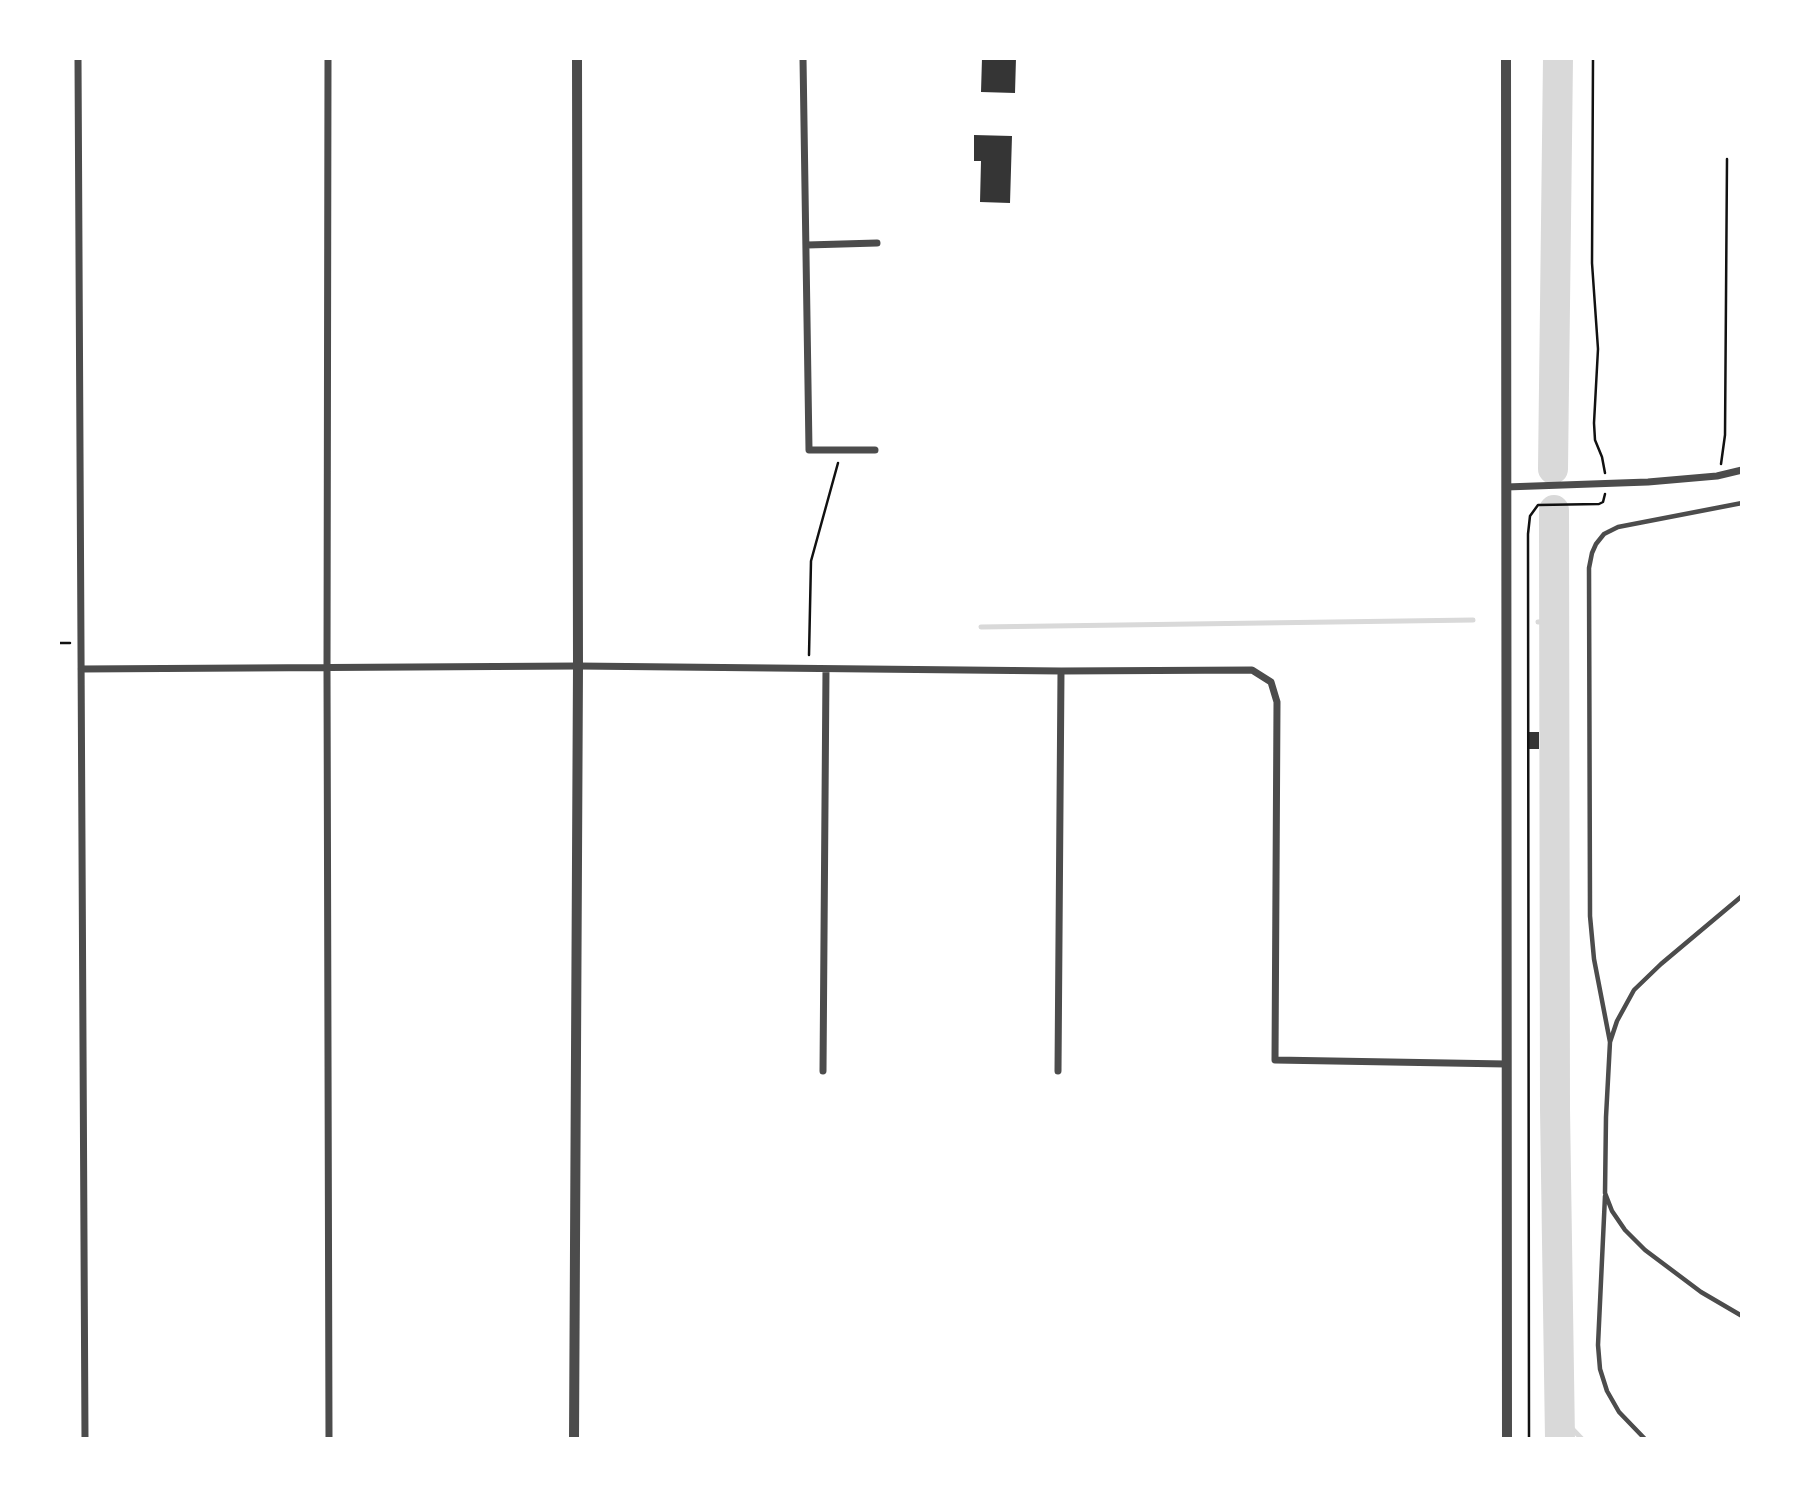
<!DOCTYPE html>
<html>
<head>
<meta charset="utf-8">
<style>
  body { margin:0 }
  #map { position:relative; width:1800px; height:1497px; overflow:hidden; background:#fff; font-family:"PT Sans",sans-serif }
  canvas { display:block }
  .frame { position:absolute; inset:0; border:60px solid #fff; pointer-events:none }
</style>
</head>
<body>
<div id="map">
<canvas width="1800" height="1497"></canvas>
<div class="frame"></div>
</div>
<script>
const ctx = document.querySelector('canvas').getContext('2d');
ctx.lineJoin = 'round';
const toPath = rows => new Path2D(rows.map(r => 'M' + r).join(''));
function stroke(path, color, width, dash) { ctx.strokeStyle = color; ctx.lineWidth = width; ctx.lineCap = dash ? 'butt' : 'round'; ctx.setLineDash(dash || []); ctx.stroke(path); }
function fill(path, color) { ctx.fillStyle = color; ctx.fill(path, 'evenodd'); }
const stream = toPath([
  [1538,622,1555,621],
  [981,627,1473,620],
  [1560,1416,1582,1439]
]);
const river = toPath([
  [1553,469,1558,58],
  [1554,510,1555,1109,1560,1439]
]);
const building = toPath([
  [982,58,1016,58,1015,93,981,92],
  [974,135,1012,136,1010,203,980,202,981,161,974,161],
  [1529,732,1539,732,1539,749,1529,749]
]);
const path = toPath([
  [1593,58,1592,263,1598,349,1594,423,1595,440,1602,457,1605,473],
  [1721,464,1725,435,1727,159],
  [58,643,70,643],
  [809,655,811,561,838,463],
  [1529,1439,1528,534,1530,516,1538,505,1599,504,1603,502,1605,494]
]);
const service = toPath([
  [1742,896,1661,964,1634,990,1617,1021,1610,1042,1606,1117,1605,1193,1612,1211,1625,1230,1645,1250,1701,1292,1742,1316],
  [1610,1042,1594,959,1590,916,1589,568,1592,553,1596,544,1604,534,1618,527,1742,503],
  [1605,1196,1598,1345,1600,1369,1607,1391,1619,1412,1645,1439]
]);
const minor = toPath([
  [78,58,85,1439],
  [328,58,327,669,329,1439],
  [803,58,809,450,875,450],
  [807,245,877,243],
  [1506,487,1648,482,1717,476,1742,470],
  [81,669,578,666,1061,671,1252,670,1271,682,1277,702,1275,1060,1506,1064],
  [823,1071,826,669],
  [1058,1071,1061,671]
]);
const tertiary = toPath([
  [1506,58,1507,1439],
  [574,1439,578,666,577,58]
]);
stroke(stream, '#d9d9d9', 5);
stroke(river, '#d9d9d9', 30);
fill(building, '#353535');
stroke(path, '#111', 2.5);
stroke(service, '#4c4c4c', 4.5);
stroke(minor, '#4c4c4c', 7);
stroke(tertiary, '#4c4c4c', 10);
</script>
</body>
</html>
